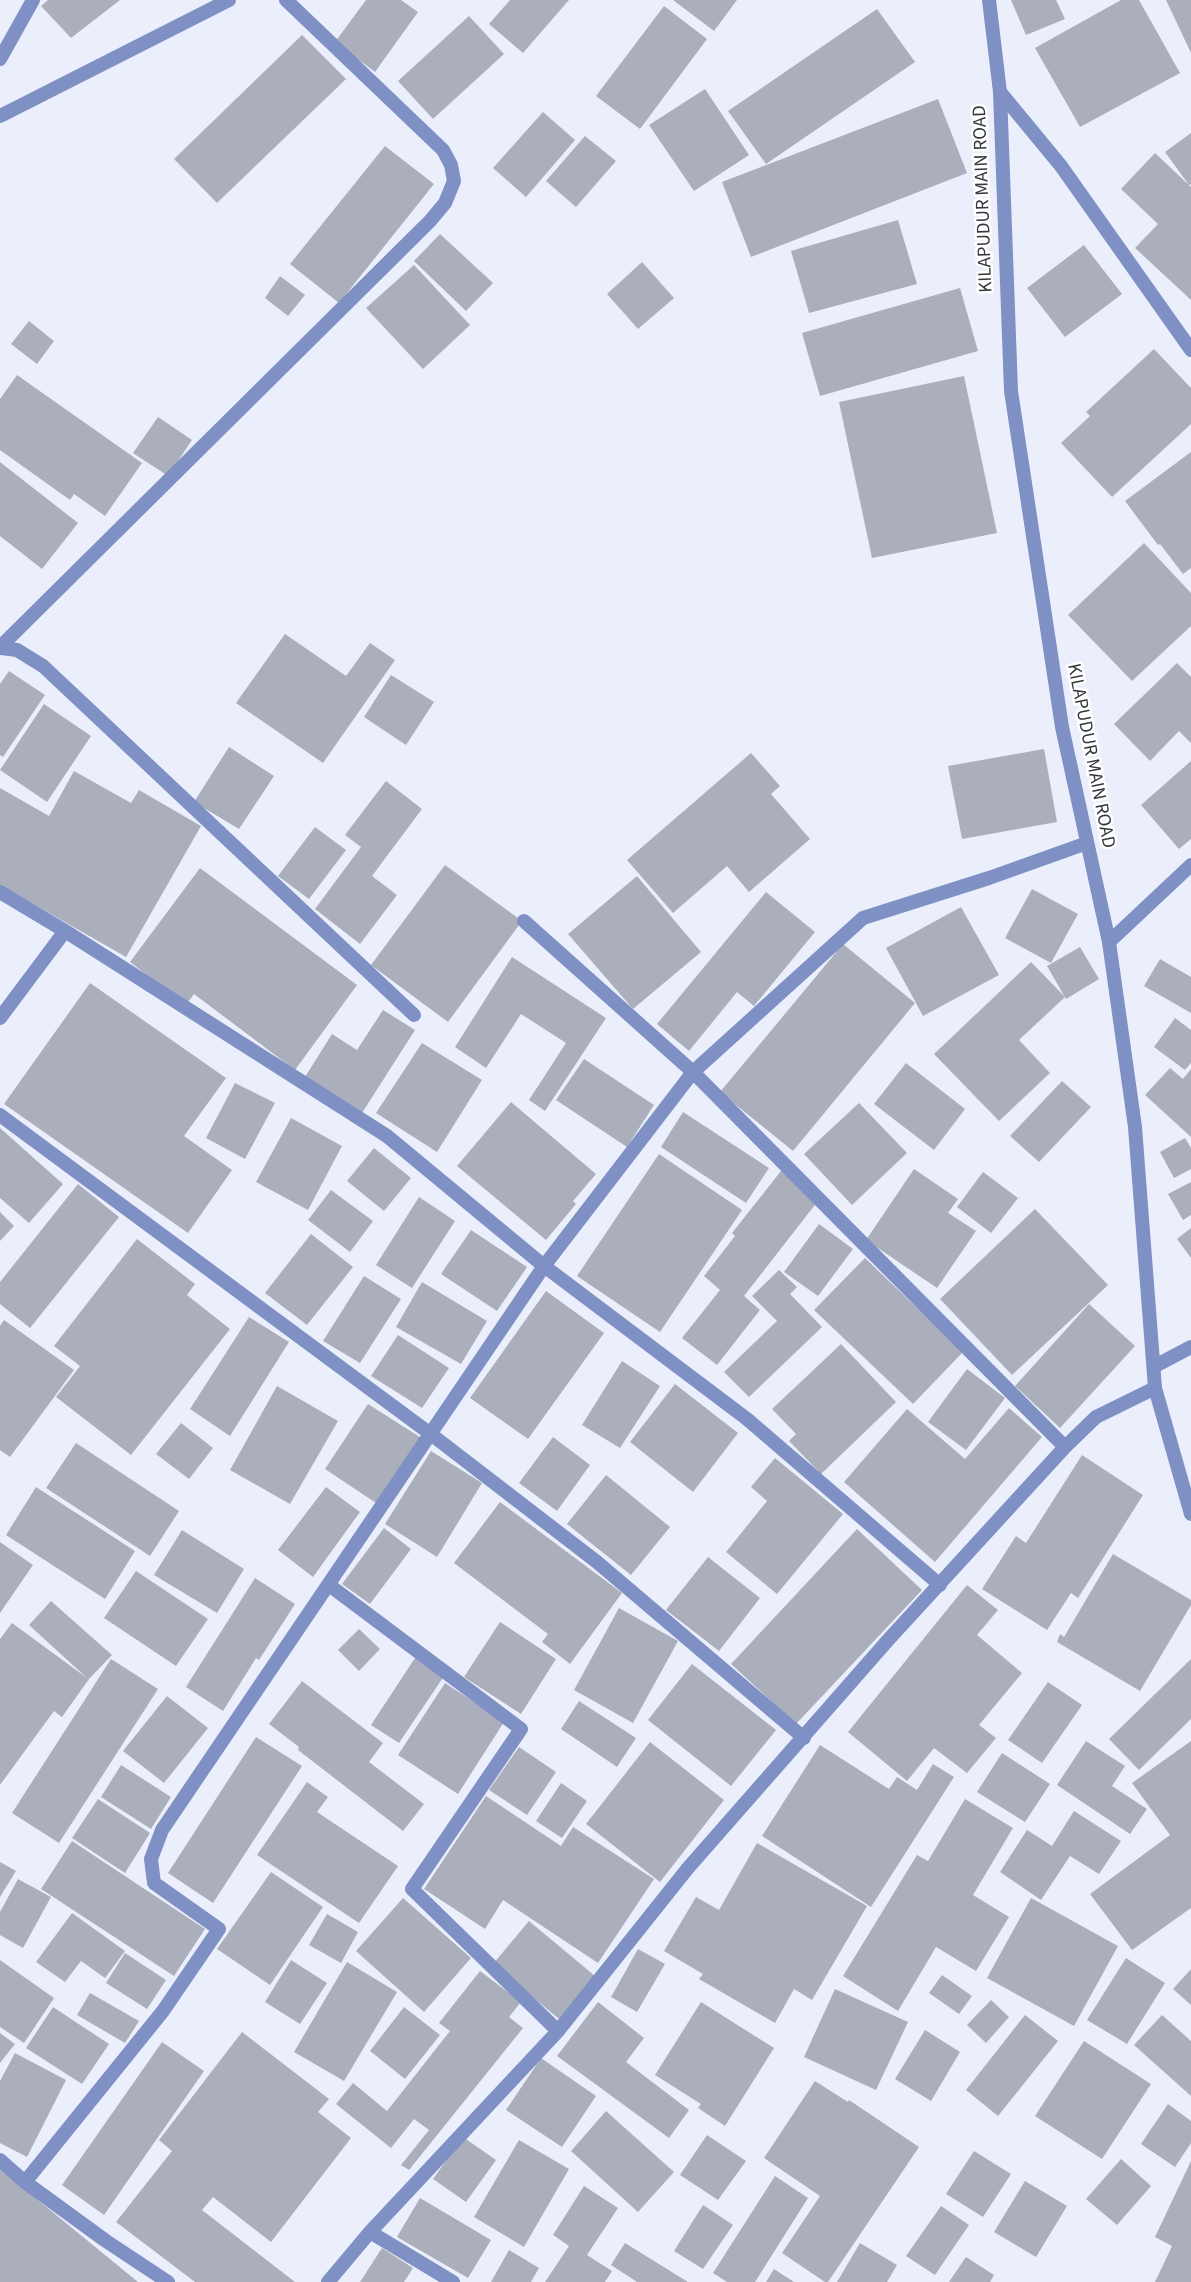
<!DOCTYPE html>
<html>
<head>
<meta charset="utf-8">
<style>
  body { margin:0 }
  canvas { display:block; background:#ebeffc }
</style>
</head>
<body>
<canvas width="1191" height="2282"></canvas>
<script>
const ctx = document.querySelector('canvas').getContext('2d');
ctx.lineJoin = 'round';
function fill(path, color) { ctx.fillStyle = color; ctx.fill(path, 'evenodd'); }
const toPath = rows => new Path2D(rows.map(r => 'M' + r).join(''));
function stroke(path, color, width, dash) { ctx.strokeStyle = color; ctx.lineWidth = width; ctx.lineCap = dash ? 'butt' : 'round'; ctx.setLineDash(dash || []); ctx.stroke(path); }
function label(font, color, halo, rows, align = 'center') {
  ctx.font = font + ' "Source Sans 3",sans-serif'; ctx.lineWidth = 5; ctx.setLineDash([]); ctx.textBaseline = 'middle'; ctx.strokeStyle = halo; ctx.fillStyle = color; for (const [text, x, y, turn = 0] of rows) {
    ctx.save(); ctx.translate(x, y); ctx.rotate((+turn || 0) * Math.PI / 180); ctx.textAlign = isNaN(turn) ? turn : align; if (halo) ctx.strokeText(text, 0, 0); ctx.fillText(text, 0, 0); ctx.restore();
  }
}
const building = toPath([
  [48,0,120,0,71,38,41,6],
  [366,0,401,0,418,12,375,72,335,42],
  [510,0,569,0,523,53,489,24],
  [673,0,737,0,714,31],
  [1011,0,1056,0,1065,19,1026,35],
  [1121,0,1139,0,1180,73,1080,127,1035,48],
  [1166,0,1191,0,1191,53],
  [664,6,707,39,640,129,596,96],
  [877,9,915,62,766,164,728,111],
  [469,16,504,54,433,119,398,81],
  [302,35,346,79,217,203,174,159],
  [705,89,749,155,694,191,649,125],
  [938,99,967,173,751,257,722,182],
  [543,112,575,140,526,197,493,168],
  [1191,133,1191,184,1189,185,1165,152],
  [585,136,616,161,576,207,546,181],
  [385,146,434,184,339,303,290,264],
  [1155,153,1191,187,1191,300,1135,248,1158,224,1121,189],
  [898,220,917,284,809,313,791,251],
  [440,234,493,283,466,311,414,261],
  [1084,245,1122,294,1065,337,1027,288],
  [642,262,674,298,638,329,607,294],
  [414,265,470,325,423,369,366,308],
  [280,276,305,295,288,316,265,298],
  [960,288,978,351,820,396,802,333],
  [29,321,54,341,37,364,11,344],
  [1154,349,1191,388,1191,424,1112,497,1061,443,1090,416,1086,412],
  [17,375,142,463,105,516,74,494,70,500,0,450,0,399],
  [964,376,997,533,872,558,839,402],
  [158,417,192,440,168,476,133,453],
  [1191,452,1191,568,1183,574,1160,544,1158,545,1125,501],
  [0,462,78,523,42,569,0,536],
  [1144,543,1191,593,1191,626,1132,681,1068,615],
  [285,634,346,676,370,643,395,660,323,763,236,703],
  [1177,663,1191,677,1191,743,1179,731,1150,761,1114,724],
  [9,671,45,695,3,757,0,755,0,684],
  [391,675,434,702,406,745,364,717],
  [44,704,91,736,47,802,0,770],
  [229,747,274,776,239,829,194,802],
  [1044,749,1057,822,962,839,948,766],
  [751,753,780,786,771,794,810,839,749,892,727,866,673,913,627,860],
  [1191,761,1191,839,1179,849,1141,805],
  [74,771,131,803,139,790,201,826,126,957,0,885,0,788,49,816],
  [386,781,422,809,372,876,397,895,360,944,315,909,361,847,345,835],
  [315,827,346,850,309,899,278,876],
  [445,865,522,921,448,1022,371,965],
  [200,868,357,985,295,1070,194,994,186,1005,130,962],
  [637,876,701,952,633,1009,568,934],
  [1032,889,1078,914,1051,963,1005,938],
  [766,892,815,932,754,1006,737,992,689,1051,657,1024],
  [961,907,999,975,923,1016,886,948],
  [843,944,915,1003,793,1151,720,1092],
  [1080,947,1099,979,1066,999,1047,966],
  [512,957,606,1018,545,1111,529,1100,566,1043,521,1014,486,1068,455,1047],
  [1160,959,1191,977,1191,1013,1144,986],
  [1031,962,1065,997,1019,1040,1050,1073,999,1121,934,1054],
  [90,983,226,1078,184,1136,232,1170,188,1233,4,1104],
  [383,1010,415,1030,362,1113,305,1077,332,1034,357,1050],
  [1175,1018,1191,1030,1191,1063,1185,1070,1154,1047],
  [422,1043,482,1080,437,1152,376,1113],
  [584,1059,654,1105,627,1147,556,1100],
  [906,1063,965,1109,934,1150,874,1104],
  [1170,1068,1183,1079,1191,1069,1191,1137,1145,1095],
  [1062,1081,1091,1107,1039,1162,1010,1136],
  [235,1083,275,1103,245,1159,206,1138],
  [511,1102,596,1174,573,1201,576,1204,546,1240,457,1166],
  [859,1103,907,1153,852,1205,804,1154],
  [683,1112,769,1168,746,1203,661,1147],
  [291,1118,342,1146,308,1210,256,1182],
  [0,1128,63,1184,29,1223,0,1198],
  [1185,1138,1191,1148,1191,1169,1174,1178,1160,1152],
  [374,1148,411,1178,384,1211,347,1181],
  [659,1154,742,1210,660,1332,577,1276],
  [914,1169,958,1199,948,1213,976,1231,937,1288,866,1240],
  [781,1171,818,1201,744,1296,760,1310,717,1365,682,1338,720,1290,704,1276,735,1236,732,1233],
  [983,1172,1018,1198,991,1233,957,1207],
  [1191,1182,1191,1215,1183,1220,1168,1194],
  [78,1184,119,1217,30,1328,0,1304,0,1282],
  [331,1190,373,1221,350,1252,308,1220],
  [419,1197,455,1221,412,1288,376,1265],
  [1035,1209,1108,1285,1012,1375,940,1299],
  [0,1212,14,1226,0,1241],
  [819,1224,853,1249,818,1296,784,1272],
  [1191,1228,1191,1258,1177,1239],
  [471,1230,527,1267,497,1311,441,1274],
  [311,1234,353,1267,307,1325,265,1293],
  [137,1239,195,1284,187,1295,230,1329,131,1455,56,1397,80,1366,54,1346],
  [865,1258,963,1352,913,1404,814,1310],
  [779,1270,797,1287,790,1294,822,1327,749,1397,724,1372,777,1321,752,1296],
  [364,1276,401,1299,360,1363,323,1341],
  [422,1282,487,1321,461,1364,396,1327],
  [546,1291,604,1333,528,1439,470,1398],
  [1089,1304,1135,1346,1060,1428,1015,1386],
  [249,1317,289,1342,230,1436,190,1409],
  [4,1320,74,1370,10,1457,0,1450,0,1326],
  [398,1335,449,1368,422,1408,371,1376],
  [841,1344,896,1402,821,1474,789,1441,796,1434,772,1409],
  [622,1361,660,1386,620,1448,582,1425],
  [967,1369,1005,1398,966,1450,928,1422],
  [675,1384,738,1433,693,1492,630,1442],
  [277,1386,338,1421,290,1504,230,1470],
  [368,1404,423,1439,379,1505,325,1469],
  [1009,1408,1042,1437,935,1562,844,1482,907,1409,965,1459],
  [181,1423,213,1448,189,1479,156,1454],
  [553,1437,590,1465,557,1511,519,1483],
  [76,1443,179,1511,150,1556,46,1488],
  [431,1451,482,1483,437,1557,385,1524],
  [1082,1455,1143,1495,1078,1598,1071,1593,1047,1630,982,1589,1016,1536,1026,1543],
  [775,1458,843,1514,777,1594,726,1552,767,1501,751,1487],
  [606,1475,670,1527,631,1575,567,1524],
  [36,1487,135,1551,105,1599,6,1535],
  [326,1487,360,1512,313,1577,278,1550],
  [500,1502,622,1593,570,1664,542,1642,548,1634,454,1563],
  [384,1528,411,1549,370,1604,342,1584],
  [857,1529,922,1590,796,1724,731,1664],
  [182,1530,244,1569,217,1613,154,1575],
  [0,1542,33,1565,0,1613],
  [1113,1554,1191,1600,1191,1605,1140,1691,1057,1642,1060,1634,1064,1637],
  [708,1557,760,1598,719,1651,666,1610],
  [136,1571,208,1619,176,1666,104,1618],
  [255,1578,295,1604,259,1660,256,1658,223,1711,186,1687],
  [967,1585,998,1610,977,1635,1022,1673,979,1725,996,1738,967,1773,934,1748,907,1781,848,1732],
  [51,1601,112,1655,89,1679,62,1717,54,1711,0,1785,0,1639,12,1623,87,1678,29,1625],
  [619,1608,678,1641,633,1723,574,1690],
  [500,1622,556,1659,521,1714,464,1677],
  [359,1629,380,1649,359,1671,338,1650],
  [415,1658,444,1676,399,1743,371,1725],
  [111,1659,158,1689,59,1843,12,1813],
  [1191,1659,1191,1719,1139,1770,1109,1739],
  [692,1664,776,1730,731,1786,648,1720],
  [302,1681,383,1743,369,1762,424,1804,403,1831,298,1750,299,1747,269,1724],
  [1048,1682,1082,1705,1042,1763,1008,1740],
  [445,1683,504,1722,458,1794,398,1755],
  [167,1696,208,1728,164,1783,123,1751],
  [579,1701,636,1738,617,1767,561,1729],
  [256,1737,302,1766,213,1903,168,1873],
  [1086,1741,1125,1766,1112,1786,1147,1809,1130,1834,1057,1785],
  [1191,1741,1191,1908,1132,1950,1090,1894,1170,1835,1132,1783],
  [650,1742,724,1800,660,1882,586,1824],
  [820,1745,889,1789,897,1777,917,1790,933,1764,954,1777,871,1907,762,1836],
  [519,1747,556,1772,527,1815,489,1790],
  [1002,1753,1050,1784,1025,1822,977,1792],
  [121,1765,171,1797,151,1829,101,1797],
  [307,1782,328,1797,317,1812,398,1866,359,1923,257,1855],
  [561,1783,587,1801,562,1838,536,1821],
  [486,1796,561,1846,573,1827,654,1879,598,1963,503,1900,485,1929,424,1889],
  [98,1799,150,1833,125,1873,72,1838],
  [965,1799,1013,1828,973,1895,1009,1917,976,1971,936,1947,898,2011,843,1976,917,1855,928,1861],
  [1074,1811,1121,1841,1099,1874,1070,1856,1041,1900,1000,1872,1027,1830,1052,1846],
  [72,1841,205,1929,174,1976,41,1889],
  [757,1843,867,1906,812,2000,794,1989,775,2023,699,1979,703,1974,664,1951,696,1897,719,1910],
  [0,1862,16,1871,0,1897],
  [271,1872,323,1907,270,1985,217,1949],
  [18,1879,51,1897,23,1948,0,1935,0,1912],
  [403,1898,471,1958,424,2012,356,1951],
  [1031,1898,1118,1946,1074,2026,987,1978],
  [72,1913,125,1951,105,1978,81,1961,65,1982,36,1962],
  [327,1914,358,1932,341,1963,309,1945],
  [529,1921,595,1976,559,2019,493,1964],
  [638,1949,665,1964,637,2012,611,1997],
  [125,1953,166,1980,147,2009,106,1983],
  [1126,1958,1165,1983,1127,2044,1087,2020],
  [0,1960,54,1998,24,2043,0,2027],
  [291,1960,327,1983,300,2024,265,2002],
  [347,1962,397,1992,344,2081,294,2052],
  [1191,1969,1191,2005,1173,1989],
  [480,1971,521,2002,509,2017,523,2028,409,2170,401,2165,429,2130,414,2119,391,2148,336,2104,353,2083,387,2111,450,2031,439,2023],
  [942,1975,972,1996,959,2014,929,1993],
  [835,1989,908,2022,876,2090,804,2057],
  [90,1993,139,2021,125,2043,77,2015],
  [991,2000,1009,2017,986,2043,967,2025],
  [598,2002,644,2038,626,2062,689,2110,669,2138,557,2056],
  [701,2002,774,2048,725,2126,698,2108,701,2104,655,2075],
  [53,2007,109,2044,82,2084,26,2048],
  [404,2007,440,2035,405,2079,370,2051],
  [1025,2015,1058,2041,998,2116,966,2090],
  [1162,2015,1191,2041,1191,2096,1134,2045],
  [925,2030,960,2052,931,2101,895,2079],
  [242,2032,329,2099,318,2112,351,2138,271,2242,213,2197,202,2210,295,2282,195,2282,116,2222,172,2151,159,2140],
  [0,2033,15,2044,0,2063],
  [1084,2041,1151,2084,1102,2159,1035,2116],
  [162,2042,204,2071,104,2215,62,2185],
  [15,2053,66,2080,27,2157,0,2143,0,2081],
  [541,2058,596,2096,562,2147,506,2110],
  [815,2081,848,2102,849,2100,919,2147,828,2282,825,2282,782,2253,820,2196,764,2158],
  [1168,2104,1191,2121,1191,2143,1175,2167,1141,2144],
  [606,2111,674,2172,638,2212,571,2151],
  [707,2135,746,2161,718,2200,680,2175],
  [463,2137,496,2160,466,2202,433,2179],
  [519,2140,569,2169,524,2247,474,2217],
  [974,2151,1011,2174,983,2217,946,2194],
  [1121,2159,1151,2186,1117,2225,1086,2199],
  [1191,2161,1191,2282,1155,2282,1172,2246,1155,2237],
  [0,2169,138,2282,0,2282],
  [775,2176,808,2198,755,2282,727,2282,713,2273],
  [1025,2181,1067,2206,1036,2257,994,2232],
  [584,2186,618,2208,587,2255,612,2271,605,2282,545,2282,569,2246,553,2235],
  [420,2198,491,2240,468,2278,397,2237],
  [703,2205,733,2225,703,2269,674,2251],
  [941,2206,969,2225,935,2275,906,2256],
  [625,2243,688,2282,637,2282,611,2265],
  [860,2243,897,2265,887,2282,837,2282],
  [382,2248,413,2268,404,2282,360,2282],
  [509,2250,539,2268,531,2282,491,2282],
  [966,2257,994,2275,990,2282,949,2282],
  [774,2269,794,2282,766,2282]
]);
const minor = toPath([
  [0,59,33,0],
  [1000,92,1061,166,1191,350],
  [0,116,229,0],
  [0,647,430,221,445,203,454,181,451,165,443,150,286,0],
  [0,648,17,650,43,666,414,1015],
  [0,892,65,931,387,1136,544,1266,747,1419,940,1585],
  [524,921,693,1072,1065,1447],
  [1109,942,1191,865],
  [0,1018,65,931],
  [0,1115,432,1435,597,1562,804,1738],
  [1155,1366,1191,1347],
  [329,1585,521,1729,412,1889,558,2031],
  [0,2160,25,2182,106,2241,168,2282],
  [25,2182,163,2011,219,1929,154,1883,151,1859,162,1830,544,1266,693,1072,863,918,989,878,1087,843],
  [370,2232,453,2282],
  [328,2282,370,2232,558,2031,688,1868,889,1639,1065,1447,1096,1417,1155,1388]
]);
const tertiary = toPath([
  [989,0,1000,92,1011,391,1062,727,1109,942,1135,1127,1155,1388,1191,1514]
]);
const streetNames = [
  ["KILAPUDUR MAIN ROAD",984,199,-92],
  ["KILAPUDUR MAIN ROAD",1090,756,79]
];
fill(building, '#abafbc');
stroke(minor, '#7f90c5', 14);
stroke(tertiary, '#7f90c5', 14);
label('19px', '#35373c', '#fff', streetNames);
</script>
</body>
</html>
